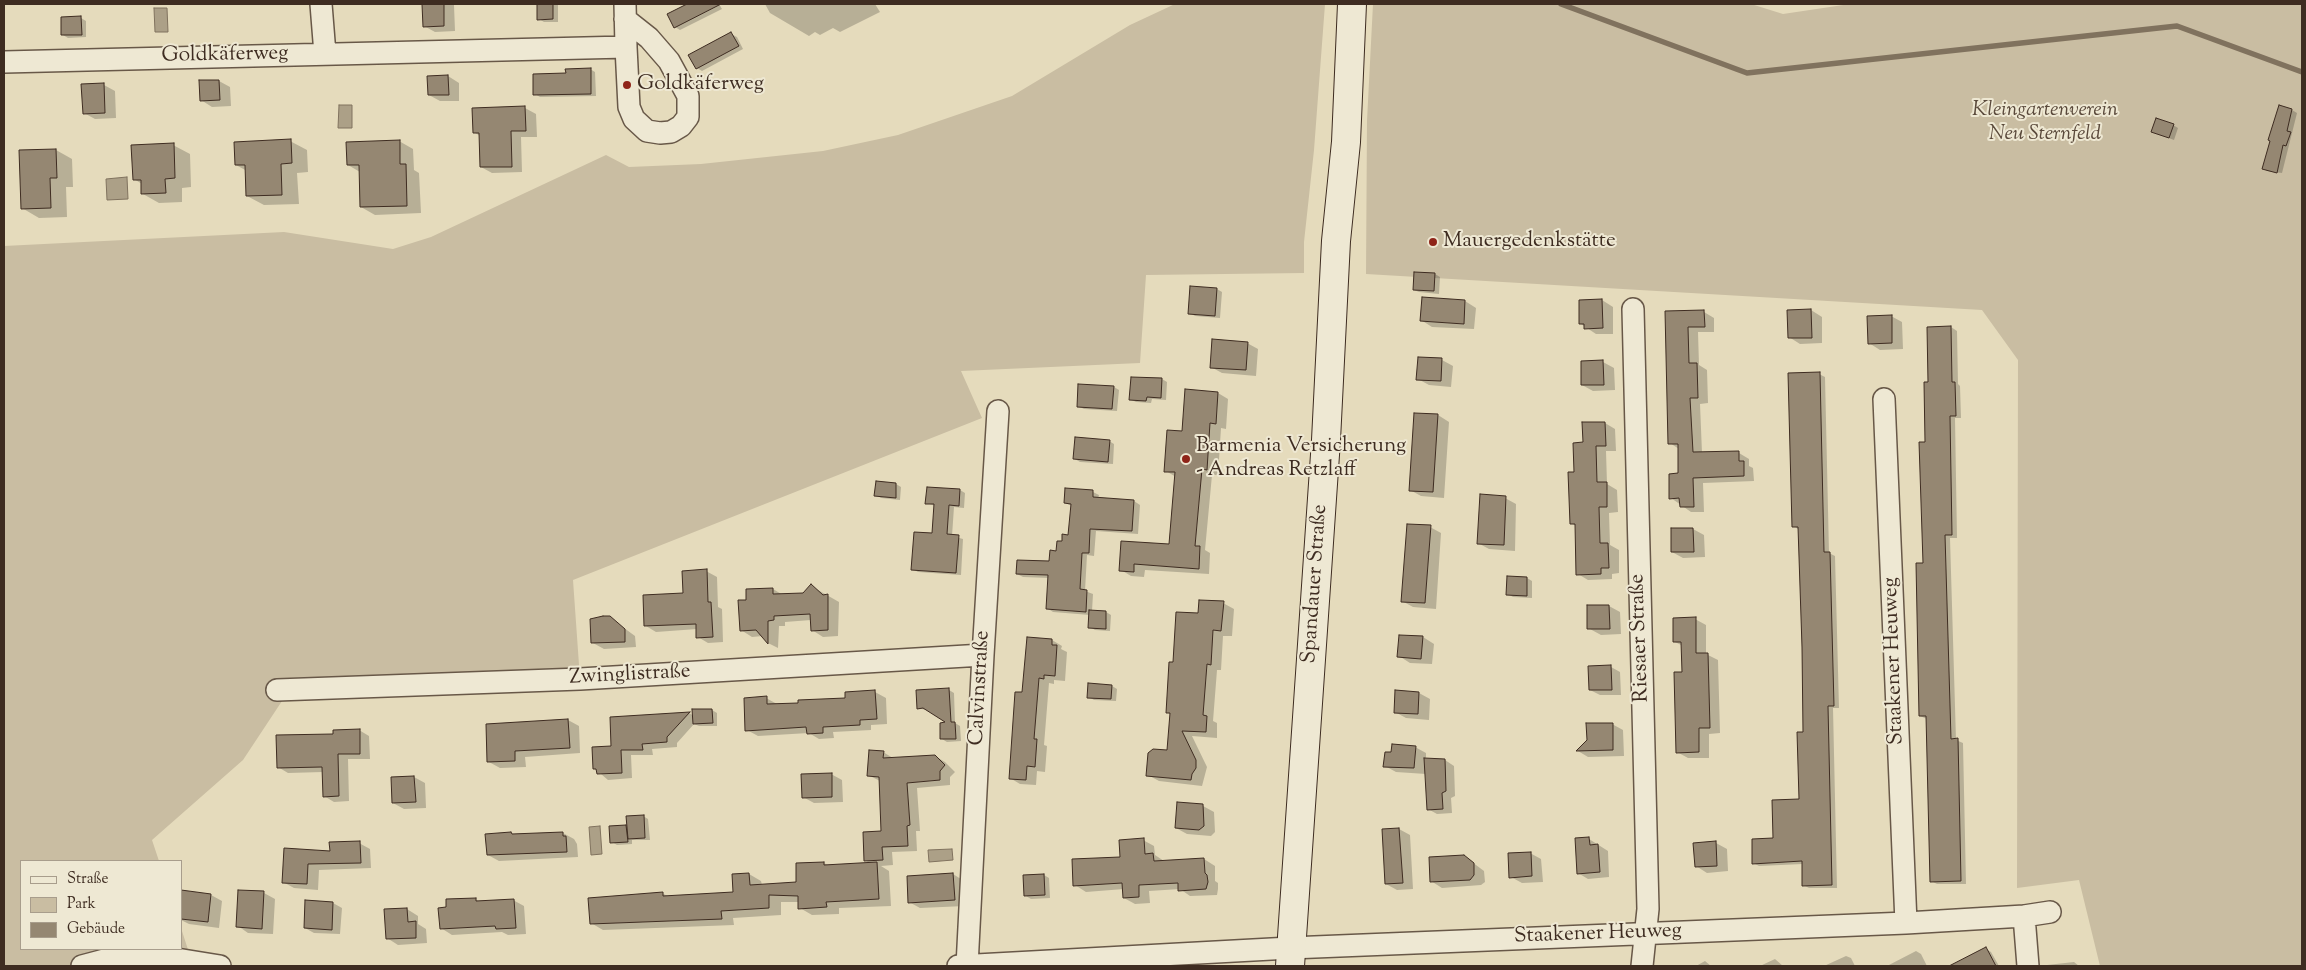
<!DOCTYPE html>
<html>
<head>
<meta charset="utf-8">
<style>
  body { margin:0 }
  #map { position:relative; width:2306px; height:970px; overflow:hidden; background:#e5dbbc; font-family:"Sorts Mill Goudy",serif }
  canvas { display:block }
  .frame { position:absolute; inset:0; border:5px solid #3e2c21; pointer-events:none }
  .legend { position:absolute; left:20px; top:860px; width:162px; height:90px; box-sizing:border-box; background:#eee8d3; border:1px solid #a89d8c; margin:0; padding:6px 9px; list-style:none; font-size:15px; color:#3e2c21 }
  .legend li { display:flex; align-items:center; gap:10px; height:25px }
  .legend b { width:25px; border:1px solid #a89d8c }
</style>
</head>
<body>
<div id="map">
<canvas width="2306" height="970"></canvas>
<div class="frame"></div>
<ul class="legend">
<li><b style="height:6px;background:#eee8d3"></b>Straße</li>
<li><b style="height:14px;background:#c9bda2"></b>Park</li>
<li><b style="height:14px;background:#958772"></b>Gebäude</li>
</ul>
</div>
<script>
const ctx = document.querySelector('canvas').getContext('2d');
ctx.lineJoin = 'round';
function fill(path, color) { ctx.fillStyle = color; ctx.fill(path, 'evenodd'); }
const toPath = rows => new Path2D(rows.map(r => 'M' + r).join(''));
function stroke(path, color, width, dash) { ctx.strokeStyle = color; ctx.lineWidth = width; ctx.lineCap = dash ? 'butt' : 'round'; ctx.setLineDash(dash || []); ctx.stroke(path); }
function label(font, color, halo, rows, align = 'center') {
  ctx.font = font + ' "Sorts Mill Goudy",serif'; ctx.lineWidth = 4; ctx.setLineDash([]); ctx.textBaseline = 'middle'; ctx.strokeStyle = halo; ctx.fillStyle = color; for (const [text, x, y, turn = 0] of rows) {
    ctx.save(); ctx.translate(x, y); ctx.rotate((+turn || 0) * Math.PI / 180); ctx.textAlign = isNaN(turn) ? turn : align; if (halo) ctx.strokeText(text, 0, 0); ctx.fillText(text, 0, 0); ctx.restore();
  }
}
const green = toPath([
  [1175,4,1325,4,1314,150,1304,242,1304,273,1146,275,1140,363,961,371,982,418,573,580,580,679,361,688,282,701,243,760,152,840,159,861,21,861,21,949,181,949,181,928,192,962,220,966,4,966,4,246,284,232,393,249,431,237,606,155,629,167,701,164,823,151,898,135,1012,96,1130,25],
  [1373,4,1751,4,1783,14,1850,4,2302,4,2302,966,2100,966,2079,880,2017,888,2018,360,1982,310,1366,274,1367,121]
]);
const water = toPath([
  [154,8,167,8,168,32,155,32,154,8],
  [339,105,352,105,352,128,338,128,339,105],
  [127,177,128,199,107,200,106,179,127,177],
  [600,826,602,854,591,855,589,827,600,826],
  [952,849,953,860,929,862,928,850,952,849]
]);
const shadow = toPath([
  [423,4,454,5,455,31,435,32,424,26],
  [538,4,558,4,558,22,544,22,539,19],
  [690,4,719,4,722,9,680,30,675,27,669,15],
  [765,4,875,4,880,12,840,32,833,28,820,35,815,32,809,36,770,13],
  [81,18,86,21,86,37,68,38,63,35],
  [731,34,737,37,743,49,702,71,697,68],
  [590,69,595,72,596,96,540,97,535,94,567,74],
  [448,76,459,83,459,101,440,101,429,95],
  [219,81,230,87,231,106,212,107,201,100],
  [104,85,115,91,116,118,95,119,84,113],
  [525,108,536,114,537,137,521,137,522,172,492,173,481,167,480,136,474,132,473,109],
  [2292,110,2297,113,2282,173,2267,171,2263,168],
  [2173,125,2178,128,2174,140,2158,134],
  [290,141,307,150,308,172,297,173,299,204,264,205,247,196,247,171,236,165],
  [399,141,413,149,414,170,419,173,421,213,375,215,361,207,360,172,348,165],
  [173,145,190,154,191,187,182,188,182,202,159,203,143,194,142,184,134,179],
  [56,150,72,159,73,187,66,187,67,217,39,218,22,208],
  [1435,274,1440,277,1439,294,1419,292,1414,290],
  [1217,289,1222,292,1220,318,1195,316,1190,313],
  [1602,300,1613,307,1613,334,1596,334,1581,324],
  [1465,301,1476,308,1474,329,1432,327,1421,320],
  [1811,310,1822,317,1822,343,1800,344,1789,337],
  [1704,312,1714,318,1714,332,1698,332,1699,365,1707,370,1708,403,1700,404,1702,453,1739,453,1749,459,1749,466,1753,468,1754,481,1703,483,1704,512,1691,512,1671,498,1680,475,1679,449,1670,443,1666,313],
  [1891,316,1902,322,1903,349,1880,350,1869,343],
  [1951,327,1957,331,1958,384,1960,386,1961,418,1955,418,1957,538,1950,538,1956,740,1963,743,1966,884,1937,884,1931,881,1927,719,1920,716,1929,383,1928,328],
  [1247,343,1258,349,1256,376,1222,373,1211,367],
  [1442,360,1453,366,1451,387,1429,385,1418,379],
  [1582,362,1603,362,1614,368,1615,390,1593,391,1582,385],
  [1819,374,1825,377,1829,553,1835,556,1839,708,1833,708,1837,888,1809,888,1803,885,1803,864,1759,866,1753,863,1774,839,1800,801,1804,734,1799,530,1794,526],
  [1162,379,1167,382,1166,400,1152,399,1151,403,1136,402,1130,399],
  [1114,387,1119,390,1117,411,1084,409,1078,406],
  [1218,393,1228,399,1226,429,1221,428,1218,475,1212,475,1205,550,1210,553,1209,574,1145,570,1144,577,1131,576,1121,570,1170,545,1176,477,1166,471],
  [1415,414,1438,415,1449,422,1444,498,1421,496,1410,490],
  [1605,423,1615,429,1616,451,1606,451,1607,484,1617,490,1618,512,1609,513,1610,545,1619,550,1619,573,1612,574,1612,579,1588,580,1578,574,1576,526,1571,523,1575,473,1584,444],
  [1109,441,1114,444,1113,464,1080,462,1075,459],
  [877,482,896,484,901,487,900,500,881,498,876,495],
  [960,490,965,493,964,508,954,507,952,536,963,539,961,575,918,572,913,569,933,535,935,506,927,503],
  [1093,492,1099,495,1098,499,1134,501,1140,505,1138,534,1096,531,1094,556,1087,555,1085,591,1093,594,1092,611,1106,612,1111,615,1110,631,1095,630,1090,627,1090,615,1053,612,1047,608,1049,578,1023,577,1017,574,1050,562,1069,536,1072,506,1065,503],
  [1505,498,1516,504,1515,551,1489,549,1478,543],
  [1430,527,1441,533,1436,609,1413,607,1402,601],
  [1693,529,1704,535,1705,557,1683,558,1672,552],
  [706,571,717,577,718,607,722,609,723,642,708,643,698,637,697,629,656,632,646,626,684,594],
  [1527,578,1532,581,1532,598,1513,597,1508,594],
  [811,586,839,602,838,636,823,637,812,630,811,620,785,622,785,626,779,626,778,648,768,643,763,636,752,637,741,630,747,601,773,589,783,595,804,594],
  [1223,603,1234,609,1232,636,1223,636,1221,670,1217,670,1213,721,1217,723,1217,738,1192,736,1207,767,1202,786,1159,781,1148,775,1168,752,1171,715,1167,712,1175,663,1199,615],
  [1588,606,1609,606,1620,612,1621,634,1601,635,1590,629],
  [609,617,635,636,636,647,604,649,593,643],
  [1695,619,1706,625,1706,654,1718,660,1720,733,1709,734,1709,758,1688,758,1677,752,1684,673,1683,646,1675,642],
  [1423,637,1434,644,1432,664,1410,663,1399,656],
  [1052,640,1062,646,1061,649,1067,652,1065,681,1054,680,1054,684,1049,683,1044,745,1047,746,1045,772,1037,771,1036,785,1020,784,1010,778,1023,693],
  [1611,667,1620,672,1621,695,1600,695,1590,690],
  [1112,686,1117,689,1116,701,1094,700,1089,697],
  [949,690,954,693,955,723,960,726,961,741,947,742,942,739,949,723,929,711,918,708],
  [1396,691,1419,693,1430,699,1429,720,1406,718,1395,712],
  [875,692,886,698,887,724,871,725,871,730,833,732,834,738,819,739,809,733,758,736,747,730,766,698,777,704,799,704,846,699],
  [712,710,717,713,717,726,699,726,694,724,677,743,677,747,652,749,653,755,631,755,632,778,608,780,594,768,612,747,611,718,689,713,694,716],
  [568,720,579,726,580,753,525,757,526,767,500,768,489,762],
  [1612,724,1623,730,1624,756,1588,757,1578,751,1588,740],
  [359,730,369,736,370,759,348,759,349,801,334,802,324,796,323,772,288,773,278,767,334,735],
  [1415,747,1426,753,1426,759,1445,760,1454,766,1455,796,1451,798,1452,813,1437,814,1428,809,1426,774,1396,772,1385,766,1392,754],
  [883,752,893,758,935,756,945,762,955,772,950,777,950,785,917,788,920,831,916,831,917,851,892,852,893,865,881,866,889,871,891,906,839,908,839,914,812,915,800,908,799,902,781,902,781,915,733,918,734,925,603,930,591,923,662,893,669,897,735,894,749,874,761,881,762,885,797,883,824,863,829,866,871,864,865,860,882,832,880,781,868,775],
  [831,774,842,780,843,802,814,803,803,797],
  [414,777,425,783,426,808,404,809,393,803],
  [1203,806,1214,812,1215,832,1211,836,1187,834,1176,828],
  [643,816,648,819,650,840,632,840,632,844,617,845,612,842,626,826,628,828],
  [1399,829,1410,835,1413,889,1397,890,1386,884],
  [511,833,514,835,563,833,574,839,577,844,578,857,499,861,488,855],
  [1589,839,1608,851,1609,877,1588,879,1578,873],
  [1143,840,1154,846,1155,855,1164,861,1204,859,1215,866,1215,881,1218,883,1218,889,1217,895,1190,896,1180,889,1149,891,1150,903,1135,904,1124,898,1124,889,1086,892,1075,885,1122,858],
  [359,843,370,849,371,868,319,870,318,890,294,888,283,882,285,849,331,852],
  [1716,843,1727,849,1728,871,1707,873,1696,866],
  [1530,853,1541,859,1543,882,1522,883,1511,877],
  [1464,856,1484,871,1485,882,1481,885,1442,888,1431,881],
  [953,874,964,881,965,906,920,908,909,902,908,877],
  [1044,875,1049,878,1050,898,1031,899,1026,896],
  [181,891,211,895,222,901,219,928,189,924,181,920],
  [240,891,264,893,275,899,273,934,248,933,238,926],
  [475,899,480,902,513,900,524,906,526,934,508,935,502,932,452,935,441,928],
  [307,902,333,903,342,908,340,934,314,933,305,928],
  [407,909,418,916,418,924,426,929,427,943,398,945,387,938],
  [1986,949,1991,952,1999,966,1959,966,1958,963],
  [1916,951,1921,954,1927,966,1887,966],
  [1846,956,1851,958,1855,966,1824,966],
  [1775,959,1783,966,1760,966],
  [1705,961,1711,966,1696,966],
  [2074,962,2079,966,2047,966,2047,965]
]);
const stream = toPath([
  [1561,4,1747,73,2177,26,2302,72]
]);
const building = toPath([
  [422,4,444,4,444,26,423,27,422,4],
  [537,4,553,4,553,19,537,20,537,4],
  [687,4,721,4,674,28,667,14,687,4],
  [81,16,82,35,61,35,61,17,81,16],
  [731,32,739,46,696,69,688,55,731,32],
  [591,68,591,94,533,95,533,74,566,73,565,69,591,68],
  [448,75,449,95,428,95,427,76,448,75],
  [199,80,219,80,220,100,200,101,199,80],
  [104,83,105,113,83,114,81,84,104,83],
  [2279,105,2292,109,2287,131,2291,132,2286,146,2283,145,2277,173,2262,169,2270,141,2268,140,2279,105],
  [525,106,526,131,511,131,512,167,480,167,479,133,473,133,472,108,525,106],
  [2156,118,2174,124,2169,138,2151,132,2156,118],
  [291,139,292,163,281,164,282,195,246,196,245,165,235,165,234,142,291,139],
  [400,140,400,164,406,164,407,206,360,207,359,165,347,165,346,142,400,140],
  [174,143,175,178,165,179,166,193,141,194,141,180,133,180,131,145,174,143],
  [56,149,57,178,50,178,51,208,21,209,19,150,56,149],
  [1414,272,1435,273,1434,291,1413,290,1414,272],
  [1190,286,1217,288,1215,316,1188,314,1190,286],
  [1422,297,1465,300,1464,324,1420,321,1422,297],
  [1602,299,1603,328,1584,329,1584,324,1579,324,1579,300,1602,299],
  [1811,309,1812,338,1788,338,1787,310,1811,309],
  [1704,310,1705,327,1688,327,1689,363,1697,363,1698,398,1690,398,1693,452,1739,451,1739,461,1744,461,1744,476,1693,478,1694,507,1680,507,1679,498,1669,499,1669,474,1678,473,1678,444,1668,444,1665,311,1704,310],
  [1892,315,1892,343,1868,344,1867,316,1892,315],
  [1951,326,1952,382,1955,382,1956,416,1950,416,1952,535,1945,535,1951,739,1958,738,1961,881,1930,882,1926,716,1919,716,1916,563,1923,563,1919,442,1925,442,1924,382,1928,382,1927,327,1951,326],
  [1212,339,1248,342,1246,370,1210,368,1212,339],
  [1418,357,1442,358,1441,381,1416,380,1418,357],
  [1603,360,1604,385,1581,385,1581,361,1603,360],
  [1820,372,1824,552,1830,552,1834,706,1828,706,1832,885,1802,886,1802,861,1752,864,1752,839,1773,838,1772,800,1799,799,1797,732,1803,732,1802,647,1798,527,1792,527,1788,373,1820,372],
  [1131,377,1162,378,1161,398,1147,397,1146,401,1129,400,1131,377],
  [1078,384,1114,386,1112,409,1077,407,1078,384],
  [1185,389,1218,392,1216,424,1210,423,1207,470,1202,469,1195,546,1200,546,1199,569,1134,564,1134,572,1119,571,1121,541,1169,544,1175,472,1164,472,1167,430,1182,431,1185,389],
  [1414,413,1438,414,1433,492,1409,491,1414,413],
  [1582,422,1605,422,1606,446,1596,446,1597,482,1607,482,1607,507,1599,507,1600,543,1608,543,1609,568,1601,568,1601,574,1576,575,1575,524,1570,524,1568,472,1574,472,1573,443,1583,442,1582,422],
  [1075,437,1110,440,1108,462,1073,459,1075,437],
  [876,481,896,483,896,498,874,496,876,481],
  [927,487,960,489,959,506,949,505,947,534,959,535,956,573,911,570,914,532,932,533,934,504,925,504,927,487],
  [1065,488,1093,490,1093,497,1134,500,1132,531,1090,529,1089,553,1082,553,1080,589,1087,590,1086,612,1046,609,1048,575,1016,574,1017,560,1049,561,1050,550,1056,551,1057,541,1062,541,1062,534,1068,535,1071,504,1064,503,1065,488],
  [1480,494,1506,496,1504,545,1477,544,1480,494],
  [1407,524,1431,525,1425,603,1401,602,1407,524],
  [1671,528,1693,528,1694,552,1671,552,1671,528],
  [707,569,708,602,711,602,713,637,696,638,696,624,644,626,643,595,683,593,682,571,707,569],
  [1507,576,1527,577,1527,596,1506,595,1507,576],
  [811,584,823,595,828,594,828,630,811,631,810,614,774,616,774,620,768,621,768,644,756,630,740,631,738,600,746,600,746,589,773,588,773,594,803,593,811,584],
  [1199,600,1224,601,1221,631,1213,630,1211,665,1207,664,1203,715,1207,716,1206,732,1182,731,1196,760,1196,768,1192,774,1191,780,1146,776,1148,753,1153,749,1167,750,1170,713,1166,713,1169,662,1173,662,1176,612,1198,613,1199,600],
  [1587,605,1609,605,1610,629,1587,629,1587,605],
  [1089,610,1106,611,1106,629,1088,628,1089,610],
  [603,616,610,616,625,629,625,642,591,643,590,619,603,616],
  [1696,617,1696,653,1708,653,1710,728,1699,728,1699,752,1676,753,1674,672,1682,672,1681,642,1673,642,1673,618,1696,617],
  [1399,635,1423,636,1421,659,1397,657,1399,635],
  [1027,637,1052,639,1052,645,1057,645,1055,676,1044,675,1044,679,1039,678,1034,739,1037,739,1035,767,1027,766,1026,780,1009,779,1015,692,1022,692,1027,637],
  [1611,665,1612,690,1589,690,1588,666,1611,665],
  [1088,683,1112,685,1111,699,1087,698,1088,683],
  [949,688,951,722,955,722,956,739,940,739,940,723,945,722,923,708,917,709,916,690,949,688],
  [875,690,877,719,860,720,860,725,823,727,823,733,807,734,806,727,745,731,744,698,767,696,767,704,798,703,798,700,845,698,845,692,875,690],
  [1395,690,1419,692,1418,714,1394,713,1395,690],
  [692,709,712,709,713,723,693,724,692,709],
  [690,712,667,737,667,742,642,744,643,750,621,750,622,773,597,774,596,769,593,769,592,747,611,746,610,717,690,712],
  [568,719,570,748,515,751,515,761,487,762,486,724,568,719],
  [1586,723,1613,723,1613,750,1576,751,1587,740,1586,723],
  [360,729,360,754,338,754,339,796,323,797,322,767,277,768,276,735,333,734,333,730,360,729],
  [1392,744,1416,746,1414,768,1383,767,1385,752,1391,752,1392,744],
  [869,750,884,751,883,758,935,755,945,765,940,771,940,780,907,783,910,825,907,826,908,846,882,847,883,860,864,861,863,832,881,831,879,777,867,776,869,750],
  [1424,758,1445,759,1446,791,1442,793,1443,809,1427,810,1424,758],
  [832,773,832,797,802,798,801,774,832,773],
  [414,776,416,802,392,803,391,777,414,776],
  [1177,802,1203,804,1204,826,1199,830,1175,828,1177,802],
  [644,815,645,838,628,839,626,816,644,815],
  [626,825,628,842,610,843,609,826,626,825],
  [1399,828,1403,883,1385,884,1382,829,1399,828],
  [511,832,512,834,563,832,563,836,566,836,567,852,487,855,485,834,511,832],
  [1589,837,1590,845,1598,844,1600,872,1577,874,1575,838,1589,837],
  [1144,838,1145,854,1153,853,1154,861,1204,858,1205,873,1207,875,1208,882,1206,889,1178,891,1178,883,1139,885,1139,897,1123,898,1122,883,1073,886,1072,859,1120,857,1119,840,1144,838],
  [360,841,361,863,308,864,307,884,282,883,284,848,330,851,329,842,360,841],
  [1716,841,1717,866,1695,867,1693,843,1716,841],
  [1531,852,1532,876,1509,878,1508,853,1531,852],
  [1464,855,1474,863,1474,875,1470,880,1430,882,1429,857,1464,855],
  [824,862,824,865,877,862,879,899,826,902,827,907,798,909,798,896,769,895,769,908,721,911,722,919,590,924,588,898,663,892,663,896,733,892,732,874,749,873,750,885,796,882,796,863,824,862],
  [953,873,955,900,908,903,907,876,953,873],
  [1044,874,1045,895,1024,896,1023,875,1044,874],
  [181,890,211,894,208,922,181,919,181,890],
  [238,890,264,891,262,929,236,927,238,890],
  [476,898,476,901,514,899,516,928,496,929,495,926,440,929,438,908,446,907,446,899,476,898],
  [305,900,333,902,332,930,304,928,305,900],
  [407,908,408,922,416,921,416,938,386,939,384,909,407,908],
  [1986,947,1996,966,1949,966,1986,947]
]);
const minor = toPath([
  [321,4,325,54],
  [625,4,626,47,629,107,634,119,647,131,660,133,671,132,681,126,688,117,688,96,669,61,649,38,625,19],
  [4,62,626,47],
  [1633,309,1648,909,1642,966],
  [1884,399,1906,923],
  [277,690,580,679,983,655],
  [2024,916,2028,966],
  [82,966,116,957,152,955,220,966],
  [958,966,1290,948,1906,923,2024,916,2050,912],
  [967,966,983,655,998,411]
]);
const secondary = toPath([
  [1290,966,1326,440,1336,241,1346,142,1352,4]
]);
const markers = [
  [627,85,5,"#8f2418"],
  [1433,242,5,"#8f2418"],
  [1186,459,5,"#8f2418"]
];
const streetNames = [
  ["Goldkäferweg",225,56,-1],
  ["Spandauer Straße",1316,584,-86],
  ["Riesaer Straße",1641,638,-92],
  ["Staakener Heuweg",1895,661,-92],
  ["Zwinglistraße",630,676,-3],
  ["Calvinstraße",981,688,-87],
  ["Staakener Heuweg",1598,935,-2]
];
const poiNames = [
  ["Goldkäferweg",637,85],
  ["Mauergedenkstätte",1443,242],
  ["Barmenia Versicherung",1196,447],
  ["- Andreas Retzlaff",1196,471]
];
const parkNames = [
  ["Kleingartenverein",2045,111],
  ["Neu Sternfeld",2045,135]
];
fill(green, '#c9bda2');
fill(water, '#aca087');
stroke(water, '#80725e', 1);
fill(shadow, '#0003');
stroke(stream, '#80725e', 5.5);
fill(building, '#958772');
stroke(building, '#3e2c21', 1);
stroke(minor, '#685848', 24);
stroke(secondary, '#3e2c21', 30);
stroke(minor, '#eee8d3', 21);
stroke(secondary, '#eee8d3', 28);
for (const [x, y, r, color] of markers) { const dot = new Path2D(); dot.arc(x, y, r, 0, 2 * Math.PI); ctx.fillStyle = color; ctx.fill(dot); stroke(dot, '#eee8d3', 2); }
label('21px', '#3e2c21', '#eee8d3', streetNames);
label('21px', '#3e2c21', '#eee8d3', poiNames, 'left');
label('italic 21px', '#5a493b', '#eee8d3', parkNames);
</script>
</body>
</html>
